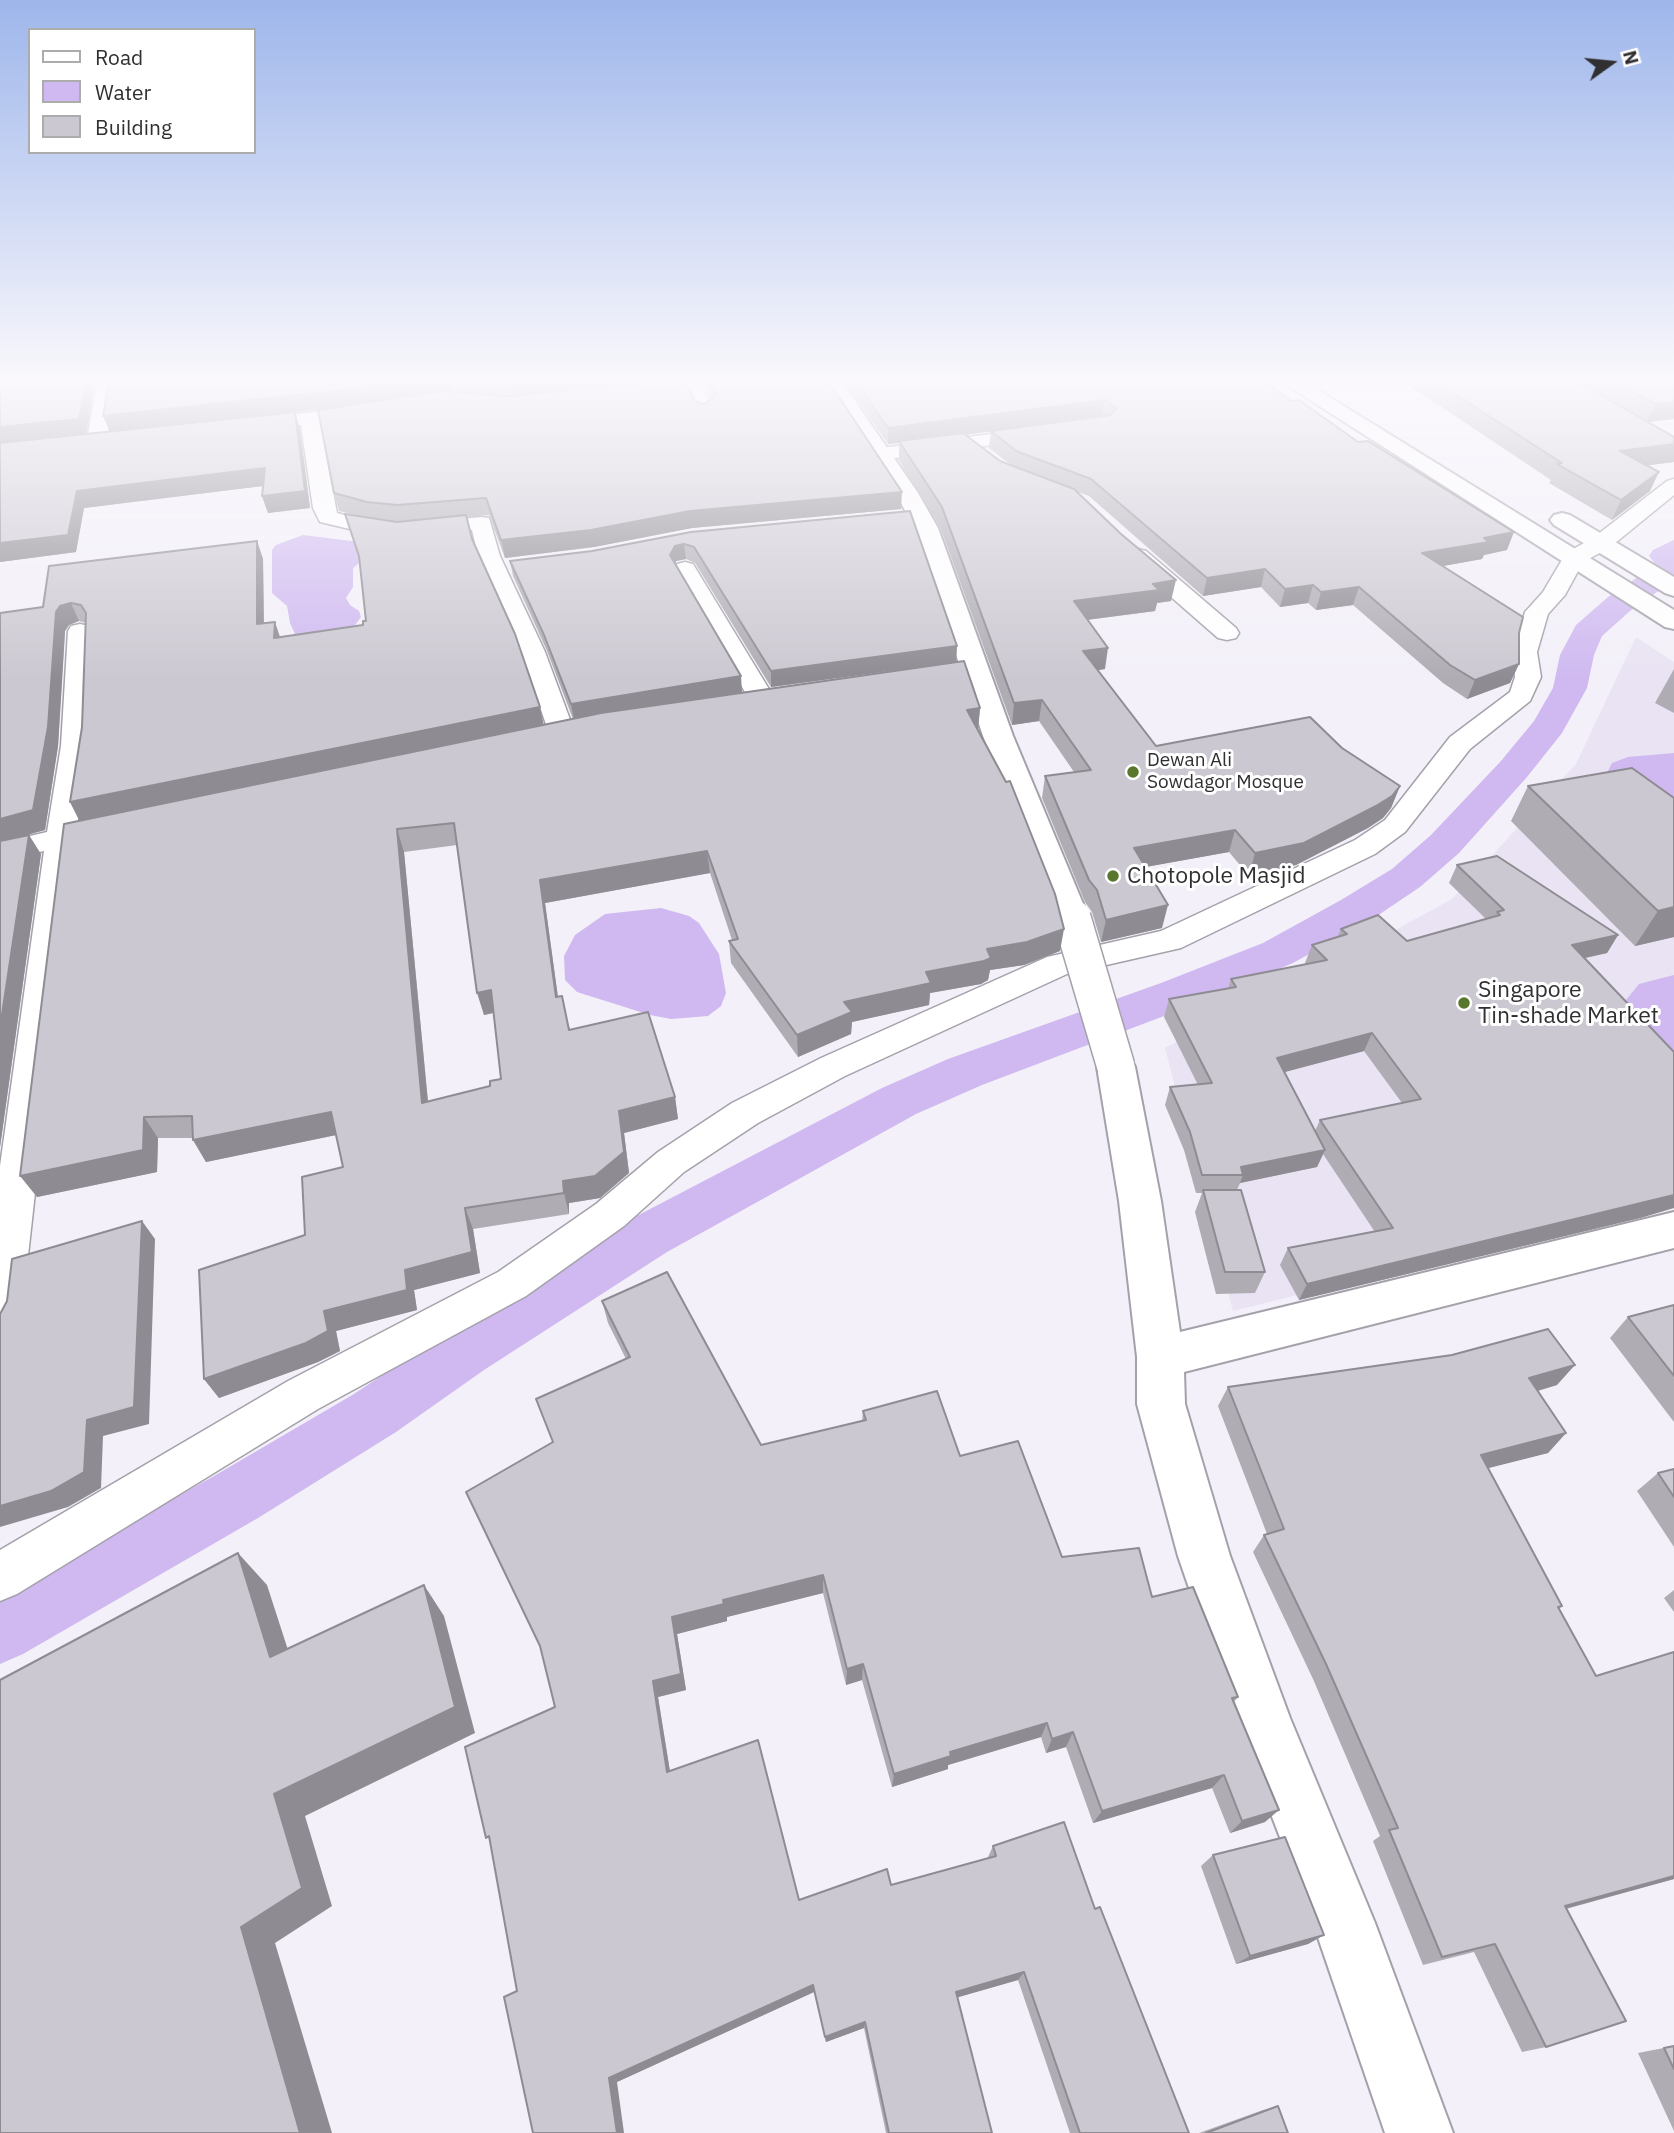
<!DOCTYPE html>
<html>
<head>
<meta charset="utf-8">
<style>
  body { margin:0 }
  #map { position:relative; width:1674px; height:2133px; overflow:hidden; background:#f3f0f9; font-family:"IBM Plex Sans",sans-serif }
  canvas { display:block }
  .legend { position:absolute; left:28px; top:28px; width:228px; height:126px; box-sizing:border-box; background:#fff; border:2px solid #acacad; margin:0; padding:9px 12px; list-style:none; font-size:21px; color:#302f32 }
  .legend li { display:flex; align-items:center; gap:14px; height:35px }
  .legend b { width:35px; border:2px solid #acacad }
  .north { position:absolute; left:1576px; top:28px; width:70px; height:70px; -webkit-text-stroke:5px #fff; paint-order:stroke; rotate:75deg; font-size:19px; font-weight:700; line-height:28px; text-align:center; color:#302f32 }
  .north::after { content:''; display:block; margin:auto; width:24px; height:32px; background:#302f32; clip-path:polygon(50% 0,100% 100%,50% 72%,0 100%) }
</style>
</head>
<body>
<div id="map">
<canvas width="1674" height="2133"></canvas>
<ul class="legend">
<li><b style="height:9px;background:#fff"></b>Road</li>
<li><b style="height:19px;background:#cfb9f0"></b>Water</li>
<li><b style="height:19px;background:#cbc8d1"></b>Building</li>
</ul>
<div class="north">N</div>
</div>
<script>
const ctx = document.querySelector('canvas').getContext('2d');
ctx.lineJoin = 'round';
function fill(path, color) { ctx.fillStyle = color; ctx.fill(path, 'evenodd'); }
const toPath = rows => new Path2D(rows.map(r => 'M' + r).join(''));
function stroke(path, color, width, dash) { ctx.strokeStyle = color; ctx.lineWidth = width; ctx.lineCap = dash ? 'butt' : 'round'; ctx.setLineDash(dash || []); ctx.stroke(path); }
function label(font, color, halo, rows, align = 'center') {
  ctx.font = font + ' "IBM Plex Sans",sans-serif'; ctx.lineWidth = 6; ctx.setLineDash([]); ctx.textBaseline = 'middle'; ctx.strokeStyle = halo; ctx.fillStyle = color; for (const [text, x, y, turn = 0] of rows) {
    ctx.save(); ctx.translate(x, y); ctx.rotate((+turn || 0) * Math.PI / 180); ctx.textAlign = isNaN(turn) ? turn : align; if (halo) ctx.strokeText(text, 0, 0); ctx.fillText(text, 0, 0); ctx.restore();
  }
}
const built = toPath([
  [1636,637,1674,662,1674,1202,1233,1311,1165,1048,1342,959,1452,899,1576,764]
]);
const water = toPath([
  [303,535,360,542,364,559,353,568,353,587,346,598,350,605,359,611,361,617,355,625,340,633,305,639,295,634,290,623,287,606,272,593,272,550,276,545],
  [1674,753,1674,817,1607,773,1612,763,1628,757],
  [661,908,689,916,699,923,719,954,726,993,721,1006,708,1016,671,1019,650,1015,577,992,565,980,564,956,575,935,605,914],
  [1674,975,1674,1066,1630,1017,1626,1000,1639,984]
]);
const canal = toPath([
  [1674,540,1674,580,1630,611,1602,636,1594,655,1587,688,1562,733,1527,777,1459,853,1420,887,1371,920,1293,963,1193,1005,982,1085,916,1114,667,1252,484,1370,396,1432,258,1518,23,1654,0,1664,0,1595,214,1476,354,1394,444,1334,629,1220,882,1088,948,1059,1161,983,1263,943,1341,900,1392,869,1431,835,1501,761,1534,721,1553,688,1560,655,1576,625,1608,597,1656,565,1649,556,1653,550,1674,540]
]);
const minor = toPath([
  [97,382,115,382,107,440,97,446,87,440,97,382],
  [683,382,701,382,715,412,713,416,699,416,683,382],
  [368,406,375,408,377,412,375,416,320,423,337,513,371,522,402,525,481,517,489,518,500,556,545,652,575,733,571,739,562,741,553,739,549,733,521,652,478,556,472,530,402,537,371,534,320,522,313,508,301,425,250,431,240,425,250,419,368,406],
  [1038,428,1048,434,1045,438,881,460,874,458,871,454,874,450,881,448,1038,428],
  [1674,479,1674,495,1609,548,1583,562,1565,595,1548,614,1537,652,1541,677,1530,701,1470,749,1405,832,1375,854,1181,948,1067,974,845,1076,758,1123,684,1172,624,1226,526,1296,318,1409,17,1594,0,1601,0,1550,288,1381,498,1272,596,1204,658,1152,732,1103,821,1058,1047,957,1161,931,1355,840,1385,820,1450,737,1510,692,1515,677,1513,652,1525,612,1543,592,1566,553,1593,538,1667,481,1674,479],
  [1138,549,1146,551,1236,628,1239,633,1236,638,1227,640,1218,638,1130,561,1127,556,1130,551,1138,549],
  [685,562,693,564,696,569,775,699,771,704,762,707,753,704,749,699,674,569,677,564,685,562],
  [80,624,89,626,92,631,89,746,77,826,107,819,117,822,122,828,117,834,74,844,21,1318,15,1331,0,1336,0,1166,44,851,0,861,0,843,47,832,61,746,68,631,71,626,80,624]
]);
const tertiary = toPath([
  [822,382,842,382,918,493,938,528,1013,736,1089,918,1084,926,1072,929,1060,926,1055,918,983,736,914,528,896,493,822,382],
  [1116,1053,1130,1057,1135,1067,1161,1201,1180,1332,1674,1212,1674,1248,1184,1372,1185,1404,1230,1556,1290,1718,1375,1923,1453,2133,1385,2133,1313,1923,1234,1718,1178,1556,1137,1404,1137,1357,1119,1201,1097,1067,1102,1057,1116,1053]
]);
const secondary = toPath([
  [1282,382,1305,382,1674,610,1674,629,1665,627,1282,382],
  [1562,513,1570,515,1674,577,1674,596,1665,593,1554,525,1550,520,1554,515,1562,513]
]);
const tertiaryBridge = toPath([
  [1072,918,1116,1067]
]);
const wall = toPath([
  [0,382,95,382,86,434,110,432,109,382,686,382,695,401,704,404,712,399,704,382,829,382,901,509,692,528,594,547,505,558,489,515,467,517,472,539,540,707,543,725,573,719,547,651,513,576,510,561,592,551,691,532,957,646,956,662,771,687,695,563,686,559,676,561,675,564,742,692,709,697,980,708,978,730,1060,951,1024,965,990,970,988,980,981,984,930,993,929,1005,852,1022,851,1034,798,1057,731,963,729,941,732,940,710,873,545,903,558,997,570,1029,675,1097,678,1119,624,1133,629,1173,600,1198,569,1203,569,1214,473,1229,480,1273,414,1290,417,1310,336,1331,340,1351,318,1362,219,1398,204,1379,305,1235,343,1167,336,1135,206,1162,193,1140,193,1138,158,1138,157,1172,37,1197,80,821,70,802,82,727,86,623,79,621,69,625,65,631,58,746,45,830,20,837,41,854,0,1147,0,613,43,607,257,541,263,559,264,623,280,637,363,625,366,621,359,560,345,514,360,516,339,511,334,493,325,409,196,423,300,429,310,508,268,513,262,496,263,486,84,508,76,552,0,562],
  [637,383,511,396,461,393,450,390,453,389,467,393,514,395],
  [457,845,484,1015,493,1013,501,1079,490,1086,428,1101,404,852],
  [845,382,1266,382,1292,401,1507,550,1484,555,1482,559,1443,566,1519,633,1519,664,1510,683,1467,699,1443,683,1353,605,1316,610,1308,603,1280,607,1261,587,1203,596,1089,496,1078,492,1171,601,1157,603,1155,611,1087,620,1105,669,1097,670,1156,746,1342,748,1400,786,1391,808,1383,818,1368,828,1296,865,1249,876,1229,852,1145,867,1162,928,1101,942,1092,912,1085,902,1042,798,1045,776,1074,772,1039,721,1012,725,940,527,899,460,899,443,888,444],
  [991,431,989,448,1011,465,1000,461,965,435],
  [1404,382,1674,382,1674,419,1648,422,1674,437,1674,462,1647,465,1650,491,1612,520,1549,483,1551,480],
  [1674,669,1674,713,1655,703],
  [1528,786,1674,798,1674,937,1635,946,1511,821],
  [1457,865,1618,935,1607,953,1585,958,1644,1217,1299,1300,1280,1265,1288,1248,1375,1232,1323,1154,1317,1167,1240,1183,1237,1190,1265,1272,1255,1293,1216,1294,1195,1212,1202,1193,1196,1193,1184,1150,1165,1105,1170,1087,1198,1085,1164,1017,1169,999,1228,989,1231,979,1307,964,1305,963,1312,945,1338,936,1341,929,1407,941,1486,919,1449,883],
  [1364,1051,1402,1103,1320,1120,1315,1131,1284,1072],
  [602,1301,761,1445,862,1421,863,1411,960,1456,1062,1557,1152,1597,1238,1697,1233,1703,1265,1822,1230,1833,1212,1788,1093,1823,1066,1747,1046,1753,1041,1737,948,1765,948,1769,892,1787,862,1680,846,1685,823,1593,727,1617,727,1621,677,1634,686,1690,658,1697,670,1771,799,1900,891,1885,988,1859,988,1857,993,1846,1095,1909,1189,2133,1070,2133,1018,1980,958,1997,992,2133,886,2133,864,2028,826,2042,814,1992,617,2082,517,1991,555,1707,540,1646,552,1442,626,1359,608,1323],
  [1674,1305,1674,1422,1610,1338,1628,1317],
  [1557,1385,1538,1391,1566,1433,1548,1453,1488,1468,1562,1606,1559,1609,1596,1676,1674,1652,1674,1879,1566,1909,1546,2047,1522,2052,1474,1952,1423,1965,1373,1841,1380,1836,1313,1679,1253,1552,1264,1535,1267,1534,1218,1406,1228,1387],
  [1674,1469,1674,1547,1637,1491,1658,1473],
  [1674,1590,1674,1612,1664,1598],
  [1213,1855,1324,1935,1308,1944,1236,1964,1201,1866],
  [1674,2046,1674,2131,1638,2053],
  [1278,2106,1288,2133,1199,2133,1263,2110]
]);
const shadedWall = toPath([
  [86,382,95,382,86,436,0,444,0,427],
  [396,382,451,382,453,389,347,406,110,432,103,416],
  [512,382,648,382,514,395],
  [1105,400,1102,417,900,443,899,441,899,443,888,444,888,428],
  [1674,402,1674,419,1647,422,1655,404],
  [295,412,300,429,310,508,268,513,262,496],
  [1674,444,1674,462,1612,470,1620,451],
  [265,468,271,485,84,508,76,552,0,562,0,543,77,491],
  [1659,472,1650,491,1612,520,1621,500],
  [902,492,901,509,692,528,594,547,505,558,501,540,690,511],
  [1514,532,1507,550,1484,555,1482,559,1415,571,1422,553,1484,538],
  [257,541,263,559,264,643,257,624],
  [684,544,686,559,676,561,672,570,670,555,675,546],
  [1265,569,1261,587,1203,596,1207,578],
  [1176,580,1171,601,1157,603,1155,611,1070,622,1074,601,1153,584],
  [1313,585,1308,603,1280,607,1285,589],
  [1359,587,1353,605,1316,610,1321,592],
  [71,603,79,621,69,625,65,631,58,746,45,830,0,842,0,819,56,612,60,606],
  [275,622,281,640,274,638],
  [957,646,956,662,771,687,771,671],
  [1108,648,1105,669,1080,673,1083,651],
  [1519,664,1510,683,1467,699,1475,680],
  [741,676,742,692,574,720,571,704],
  [1042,700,1039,721,1012,725,1014,703],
  [540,707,544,726,80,822,70,802],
  [980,708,978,730,967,710],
  [1400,786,1391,808,1383,818,1368,828,1296,865,1249,876,1255,853],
  [397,829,404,852,430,1124,422,1103],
  [1235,830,1229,852,1129,870,1134,848],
  [29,835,41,854,0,1147,0,1028],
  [707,851,710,873,545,903,561,1020,556,997,540,880],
  [1168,905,1162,928,1101,942,1106,920],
  [1674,907,1674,937,1635,946,1658,911],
  [1064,929,1060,951,1024,965,990,970,988,980,981,984,930,993,929,1005,852,1022,851,1034,798,1057,797,1035,844,1002,987,949],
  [1618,935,1607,953,1562,963,1572,945],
  [491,990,497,1012,484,1015,477,993],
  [1372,1033,1364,1051,1270,1076,1277,1058],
  [675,1097,678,1119,624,1133,629,1173,600,1198,569,1203,569,1214,564,1193,563,1181,619,1111],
  [331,1112,341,1134,206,1162,193,1140],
  [144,1117,158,1138,157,1172,37,1197,20,1176],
  [1325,1150,1317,1167,1240,1183,1243,1175,1241,1167],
  [1674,1195,1674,1208,1644,1217,1299,1300,1307,1284],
  [465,1208,473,1229,480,1273,414,1290,417,1310,336,1331,340,1351,318,1362,219,1398,204,1379,324,1311,405,1270],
  [142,1221,155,1239,149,1424,103,1436,101,1488,68,1507,0,1527,0,1506,87,1420],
  [1575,1365,1557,1385,1512,1398,1529,1378],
  [1566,1433,1548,1453,1465,1474,1481,1455],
  [238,1553,267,1585,299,1684,270,1657],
  [823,1575,823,1593,727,1617,727,1621,677,1634,686,1690,658,1697,672,1785,667,1772,653,1681,672,1617,723,1600],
  [424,1585,444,1616,475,1733,305,1816,332,1906,275,1943,332,2133,300,2133,241,1927,274,1794],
  [863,1664,862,1680,846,1685,847,1669],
  [1047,1723,1041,1737,948,1765,948,1769,892,1787,894,1774,950,1752],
  [1073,1732,1066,1747,1046,1753,1052,1739],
  [1224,1775,1212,1788,1093,1823,1102,1811],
  [1279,1810,1265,1822,1230,1833,1242,1821],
  [1674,1876,1674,1879,1542,1915,1565,1906],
  [1324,1935,1308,1944,1236,1964,1250,1956],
  [1024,1972,1018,1980,952,1999,956,1992],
  [813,1985,814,1992,617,2082,624,2133,617,2133,609,2078],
  [865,2022,864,2028,826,2042,825,2037]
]);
const building = toPath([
  [0,382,86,382,79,419,0,427,0,382],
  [109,382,396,382,342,390,103,416,109,382],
  [647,382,686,382,695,401,704,404,716,396,710,382,829,382,902,492,690,511,591,530,501,540,486,498,397,505,367,502,334,493,318,410,449,390,461,393,511,396,647,382],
  [856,382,1266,382,1292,401,1299,400,1358,442,1368,441,1514,532,1484,538,1489,542,1422,553,1523,617,1519,633,1519,664,1475,680,1450,665,1359,587,1321,592,1313,585,1285,589,1265,569,1207,578,1091,479,1016,451,991,431,1111,415,1116,408,1105,400,888,428,856,382],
  [1436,382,1578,382,1674,437,1674,444,1620,451,1659,472,1621,500,1557,464,1562,463,1436,382],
  [1613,382,1674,382,1674,402,1655,404,1613,382],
  [295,412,305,491,262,496,265,468,77,491,68,535,0,543,0,443,295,412],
  [963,433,1000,461,1074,489,1121,534,1176,580,1153,584,1159,590,1074,601,1108,648,1083,651,1156,746,1310,717,1342,748,1400,786,1392,796,1376,806,1304,843,1255,853,1235,830,1134,848,1168,905,1106,920,1097,890,1089,880,1045,776,1091,770,1042,700,1014,703,942,507,899,441,963,433],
  [910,511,957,646,771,671,694,547,684,544,675,546,670,555,741,676,571,704,544,635,510,561,592,551,691,532,910,511],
  [345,514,397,522,466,515,472,539,515,634,540,707,70,802,82,727,86,613,81,605,71,603,60,606,56,612,48,727,33,810,0,819,0,613,43,607,49,566,257,541,257,624,275,622,274,638,363,625,363,621,366,621,359,556,345,514],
  [964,661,980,708,967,710,1006,782,1010,781,1055,894,1064,929,1027,942,987,949,991,958,984,961,926,972,931,983,844,1002,852,1012,797,1035,729,941,738,939,707,851,540,880,556,997,562,996,569,1030,648,1012,675,1097,619,1111,624,1152,595,1176,563,1181,564,1193,465,1208,472,1252,405,1270,407,1290,324,1311,328,1331,306,1343,204,1379,199,1270,305,1235,302,1177,343,1167,331,1112,193,1140,192,1116,144,1117,143,1150,20,1176,64,824,601,713,964,661],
  [454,823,477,993,491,990,501,1079,490,1081,490,1086,422,1103,397,829,454,823],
  [1632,768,1674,798,1674,907,1658,911,1528,786,1632,768],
  [29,835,0,1028,0,841,29,835],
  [1497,856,1618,935,1572,945,1674,1052,1674,1195,1307,1284,1288,1248,1393,1228,1320,1120,1421,1099,1372,1033,1277,1058,1325,1150,1241,1167,1243,1175,1202,1175,1190,1132,1170,1087,1212,1083,1169,999,1236,987,1231,979,1327,960,1312,945,1347,934,1341,929,1378,915,1407,941,1500,915,1497,912,1504,910,1457,865,1497,856],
  [1203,1190,1241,1190,1265,1272,1225,1272,1203,1190],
  [142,1221,134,1407,87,1420,84,1472,51,1491,0,1506,0,1314,7,1301,12,1259,142,1221],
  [667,1272,761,1445,866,1420,863,1411,937,1391,960,1456,1018,1441,1062,1557,1139,1548,1152,1597,1193,1587,1238,1697,1232,1698,1279,1810,1242,1821,1224,1775,1102,1811,1073,1732,1052,1739,1047,1723,950,1752,951,1756,894,1774,863,1664,847,1669,823,1575,723,1600,724,1604,672,1617,681,1674,653,1681,667,1772,758,1740,799,1900,887,1869,891,1885,996,1856,993,1846,1064,1822,1095,1909,1100,1907,1189,2133,1080,2133,1024,1972,956,1992,992,2133,889,2133,865,2022,825,2037,813,1985,609,2078,617,2133,533,2133,504,1997,517,1991,489,1836,486,1838,465,1747,555,1707,540,1646,466,1492,553,1442,536,1399,630,1357,602,1301,667,1272],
  [1674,1305,1674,1376,1628,1317,1674,1305],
  [1548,1329,1575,1365,1529,1378,1566,1433,1481,1455,1562,1606,1558,1607,1596,1676,1674,1652,1674,1876,1565,1906,1626,2021,1546,2047,1495,1944,1442,1957,1389,1830,1398,1828,1326,1664,1264,1535,1284,1529,1228,1387,1452,1355,1548,1329],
  [1674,1469,1674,1497,1658,1473,1674,1469],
  [238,1553,270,1657,424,1585,455,1707,274,1794,302,1888,241,1927,300,2133,0,2133,0,1680,238,1553],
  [1285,1837,1324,1935,1250,1956,1213,1855,1285,1837],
  [1674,2046,1674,2069,1664,2048,1674,2046],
  [1278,2106,1288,2133,1206,2133,1278,2106]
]);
const markers = [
  [1133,772,7,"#59772c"],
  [1113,876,7,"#59772c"],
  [1464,1003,7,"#59772c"]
];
const farPoinames = [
  ["Dewan Ali",1147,761],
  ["Sowdagor Mosque",1147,783]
];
const poiNames = [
  ["Chotopole Masjid",1127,876],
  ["Singapore",1478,990],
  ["Tin-shade Market",1478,1016]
];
fill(built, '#e9e3f3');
fill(water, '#cfb9f0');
fill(canal, '#cfb9f0');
stroke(minor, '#a4a1aa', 3);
stroke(tertiary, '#a4a1aa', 4);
stroke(secondary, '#a4a1aa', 4);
fill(minor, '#fff');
fill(tertiary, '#fff');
fill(secondary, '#fff');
stroke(tertiaryBridge, '#a4a1aa', 40, []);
stroke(tertiaryBridge, '#fff', 37);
fill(wall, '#afacb4');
fill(shadedWall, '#8e8c92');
fill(building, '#cbc8d1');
stroke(building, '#8e8c92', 2);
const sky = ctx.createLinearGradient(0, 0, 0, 680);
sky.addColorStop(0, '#9eb6eb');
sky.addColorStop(0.56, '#faf8fc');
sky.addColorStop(1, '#faf8fc00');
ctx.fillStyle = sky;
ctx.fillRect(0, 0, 1674, 680);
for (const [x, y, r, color] of markers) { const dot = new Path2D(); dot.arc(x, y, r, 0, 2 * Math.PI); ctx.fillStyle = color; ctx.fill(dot); stroke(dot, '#fff', 2.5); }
label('19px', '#302f32', '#fff', farPoinames, 'left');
label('23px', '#302f32', '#fff', poiNames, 'left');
</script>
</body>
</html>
